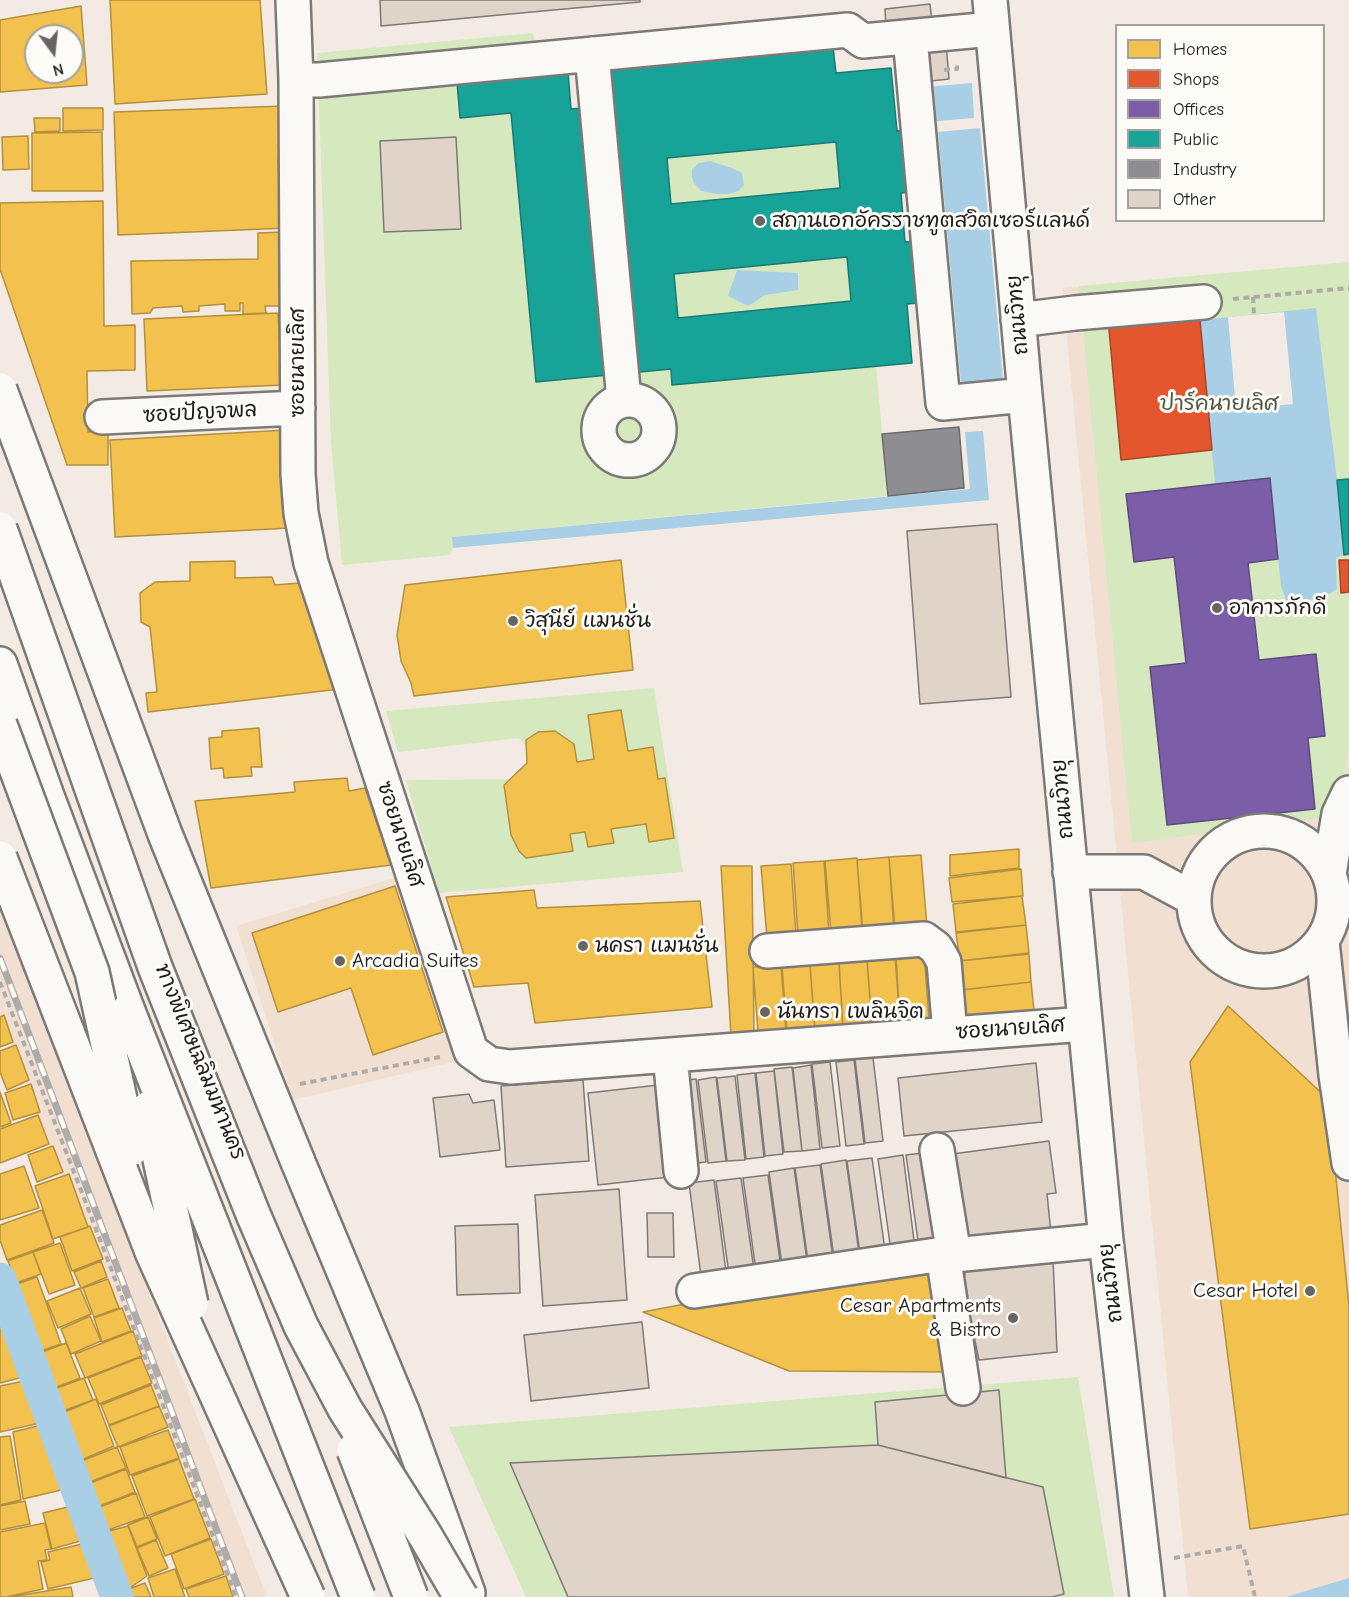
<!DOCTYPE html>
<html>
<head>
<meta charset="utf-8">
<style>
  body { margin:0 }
  #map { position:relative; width:1349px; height:1597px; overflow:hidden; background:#f3ebe3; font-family:"Comic Neue",sans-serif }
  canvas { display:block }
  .legend { position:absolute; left:1115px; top:24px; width:210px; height:198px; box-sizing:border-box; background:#fdfcf7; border:2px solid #a3a29f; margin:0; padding:8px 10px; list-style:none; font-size:18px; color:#1c1c1c }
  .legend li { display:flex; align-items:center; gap:12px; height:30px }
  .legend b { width:30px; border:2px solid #a3a29f }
  .north { position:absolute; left:24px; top:24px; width:60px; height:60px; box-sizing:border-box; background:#fdfcf7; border:2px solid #a3a29f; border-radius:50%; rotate:165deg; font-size:16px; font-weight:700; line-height:24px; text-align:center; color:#1c1c1c }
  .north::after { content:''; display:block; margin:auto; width:21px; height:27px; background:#676462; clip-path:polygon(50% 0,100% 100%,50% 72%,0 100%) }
</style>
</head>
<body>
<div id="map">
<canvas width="1349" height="1597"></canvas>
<ul class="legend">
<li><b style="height:16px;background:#f2c14e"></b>Homes</li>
<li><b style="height:16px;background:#e4572e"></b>Shops</li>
<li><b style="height:16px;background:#7b5ea7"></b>Offices</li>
<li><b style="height:16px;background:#17a398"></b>Public</li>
<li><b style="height:16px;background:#8d8d92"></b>Industry</li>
<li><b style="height:16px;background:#e0d3c8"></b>Other</li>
</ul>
<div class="north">N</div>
</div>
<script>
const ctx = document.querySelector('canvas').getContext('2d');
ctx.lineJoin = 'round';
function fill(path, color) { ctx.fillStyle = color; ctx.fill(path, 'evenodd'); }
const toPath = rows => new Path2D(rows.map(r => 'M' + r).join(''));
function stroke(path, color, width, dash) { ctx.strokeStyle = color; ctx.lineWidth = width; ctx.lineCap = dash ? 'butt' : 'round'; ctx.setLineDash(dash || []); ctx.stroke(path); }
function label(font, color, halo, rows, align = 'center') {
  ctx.font = font + ' "Comic Neue","Playpen Sans Thai",sans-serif'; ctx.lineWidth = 6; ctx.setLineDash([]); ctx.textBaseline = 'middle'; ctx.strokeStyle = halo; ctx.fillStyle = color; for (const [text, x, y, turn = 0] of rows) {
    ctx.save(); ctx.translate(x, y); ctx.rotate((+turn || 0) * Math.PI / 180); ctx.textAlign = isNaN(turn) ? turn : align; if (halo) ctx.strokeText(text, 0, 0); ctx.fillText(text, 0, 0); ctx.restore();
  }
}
const built = toPath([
  [1349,262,1349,1578,1284,1597,1188,1597,1062,288],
  [400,876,462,1060,293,1100,236,926],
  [0,908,267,1597,224,1597,0,1017]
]);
const green = toPath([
  [533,33,583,365,623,148,863,124,876,366,888,496,452,537,453,548,450,555,342,565,331,442,317,53],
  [1349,262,1349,746,1337,816,1132,843,1079,286],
  [654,688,683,872,439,893,406,780,521,779,533,754,519,738,398,752,386,711],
  [1078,1377,1114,1597,526,1597,449,1427]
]);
const water = toPath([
  [972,83,974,118,926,122,924,87],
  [980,128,1003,380,961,384,938,132],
  [710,161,732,168,742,173,744,185,738,191,729,194,717,194,701,191,694,183,692,177,692,169,699,163],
  [737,270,798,273,798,290,765,295,748,306,728,296],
  [1316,308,1337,480,1344,555,1336,558,1337,589,1324,597,1287,603,1281,586,1270,478,1215,484,1200,320],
  [983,431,989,500,453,548,452,537,970,489,965,432],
  [1349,1578,1349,1597,1285,1597]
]);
const pier = toPath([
  [1284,312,1293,404,1236,409,1228,317]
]);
const homes = toPath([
  [110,0,260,0,267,94,115,104,110,0],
  [81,6,87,85,0,92,0,20,81,6],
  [36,36,72,36,72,72,36,72,36,36],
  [283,106,285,160,278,160,279,180,287,180,288,228,118,235,114,112,283,106],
  [63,108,103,108,103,130,63,131,63,108],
  [34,118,60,118,60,131,35,132,34,118],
  [102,132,103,191,32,191,32,133,102,132],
  [28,136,29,169,3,170,2,137,28,136],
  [103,201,104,326,135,325,135,370,87,371,88,432,108,431,108,465,67,465,0,269,0,203,103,201],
  [282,232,282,306,265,306,266,313,243,314,243,303,240,303,240,311,225,311,225,304,199,306,199,311,183,312,182,306,153,308,150,313,132,314,131,261,258,259,258,233,282,232],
  [278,313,282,385,147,391,144,319,278,313],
  [286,430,291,528,115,537,110,440,286,430],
  [621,560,633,670,414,696,411,683,401,661,397,635,405,585,621,560],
  [235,561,235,578,272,577,275,585,300,583,339,689,148,712,146,693,157,692,150,627,141,622,140,593,155,582,190,581,190,562,235,561],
  [621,710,628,751,653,747,658,779,665,778,674,838,649,842,646,824,611,829,614,843,588,847,585,832,570,834,573,851,526,858,519,851,511,835,504,785,527,763,526,740,538,732,555,731,574,744,577,762,594,759,588,715,621,710],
  [259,728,262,767,251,767,252,776,224,778,223,768,211,769,209,738,222,737,222,731,259,728],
  [347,778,349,791,365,788,391,865,211,888,195,801,295,792,294,782,347,778],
  [1019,849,1019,868,950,876,950,855,1019,849],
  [921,855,927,927,895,930,889,857,921,855],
  [889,857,894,930,863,932,857,860,889,857],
  [857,858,862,930,831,933,825,861,857,858],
  [824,861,829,933,798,935,793,863,824,861],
  [791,864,796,935,767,938,761,866,791,864],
  [721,866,752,866,754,1034,731,1036,721,866],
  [1021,869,1023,896,952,902,949,878,1021,869],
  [395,886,443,1032,373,1055,351,988,278,1012,252,933,395,886],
  [534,890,537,908,700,901,712,1007,535,1023,528,983,474,987,446,897,534,890],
  [1022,896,1026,925,956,932,953,904,1022,896],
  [1026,925,1029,953,960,961,956,933,1026,925],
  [924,953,929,1019,900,1022,896,956,924,953],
  [1029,954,1031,982,962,990,959,961,1029,954],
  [895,956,900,1022,872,1025,867,959,895,956],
  [867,960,872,1026,843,1027,839,962,867,960],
  [839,963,843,1029,815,1030,810,964,839,963],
  [781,965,786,1031,758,1033,753,967,781,965],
  [810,965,815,1031,787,1033,782,967,810,965],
  [1031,982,1034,1010,965,1018,961,990,1031,982],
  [1228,1006,1328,1099,1349,1306,1349,1514,1250,1529,1190,1062,1228,1006],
  [4,1015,13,1042,0,1047,0,1017,4,1015],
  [16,1045,29,1080,7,1090,0,1072,0,1051,16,1045],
  [31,1084,40,1112,13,1120,5,1093,31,1084],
  [0,1092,11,1123,0,1127,0,1092],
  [38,1115,49,1144,0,1163,0,1129,38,1115],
  [53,1146,63,1172,37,1182,28,1155,53,1146],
  [24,1166,39,1208,0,1220,0,1174,24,1166],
  [69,1174,88,1227,53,1239,35,1186,69,1174],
  [42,1210,54,1243,7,1260,0,1240,0,1225,42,1210],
  [90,1226,103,1259,72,1271,60,1237,90,1226],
  [60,1243,75,1285,49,1294,33,1252,60,1243],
  [33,1252,41,1274,16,1283,8,1261,33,1252],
  [935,1256,951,1372,789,1371,643,1312,935,1256],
  [101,1261,107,1277,81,1288,74,1272,101,1261],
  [37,1277,61,1344,41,1351,17,1284,37,1277],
  [108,1279,119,1308,94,1317,83,1288,108,1279],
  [80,1288,91,1314,58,1328,47,1301,80,1288],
  [0,1305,23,1377,0,1383,0,1305],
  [122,1308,131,1331,102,1342,94,1318,122,1308],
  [90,1316,101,1341,71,1354,61,1329,90,1316],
  [133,1331,142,1356,85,1378,75,1354,133,1331],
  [66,1343,80,1378,52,1389,37,1354,66,1343],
  [141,1357,152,1383,99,1404,88,1378,141,1357],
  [84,1378,93,1400,60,1412,52,1390,84,1378],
  [24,1381,40,1423,0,1432,0,1386,24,1381],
  [151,1385,159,1406,109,1425,101,1405,151,1385],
  [96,1399,114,1446,79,1461,60,1414,96,1399],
  [159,1406,168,1427,118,1447,109,1426,159,1406],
  [41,1425,61,1490,23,1499,13,1432,41,1425],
  [168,1430,179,1458,130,1475,120,1447,168,1430],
  [10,1436,21,1500,0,1505,0,1437,10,1436],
  [117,1447,126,1468,87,1483,79,1462,117,1447],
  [179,1459,194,1499,147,1516,132,1476,179,1459],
  [126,1469,135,1492,97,1507,88,1484,126,1469],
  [136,1493,145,1517,105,1531,97,1508,136,1493],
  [195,1499,210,1538,165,1556,150,1517,195,1499],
  [25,1501,30,1524,0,1530,0,1506,25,1501],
  [76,1505,84,1540,52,1549,43,1513,76,1505],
  [148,1517,157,1539,137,1547,128,1525,148,1517],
  [45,1523,51,1549,45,1550,47,1560,38,1561,43,1589,6,1597,0,1597,0,1532,45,1523],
  [128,1526,147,1576,127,1590,105,1532,128,1526],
  [211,1539,224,1574,184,1589,171,1554,211,1539],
  [156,1540,168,1568,149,1576,137,1548,156,1540],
  [86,1543,94,1578,48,1589,41,1562,50,1560,48,1552,86,1543],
  [175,1569,185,1597,154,1597,148,1578,175,1569],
  [226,1576,233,1597,189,1597,186,1589,226,1576],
  [145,1583,151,1597,129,1597,126,1590,145,1583],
  [71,1587,73,1597,10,1597,71,1587]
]);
const shops = toPath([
  [1199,309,1212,450,1121,460,1108,319,1199,309],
  [1339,560,1349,560,1349,592,1341,593,1339,560]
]);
const offices = toPath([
  [1270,478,1278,559,1248,563,1259,660,1316,654,1325,736,1308,738,1315,809,1167,825,1150,667,1186,663,1174,557,1134,562,1126,494,1270,478]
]);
const public = toPath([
  [832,38,836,73,891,68,897,131,932,128,938,190,901,193,905,242,945,239,951,300,907,304,912,363,672,385,671,369,536,382,511,113,460,118,457,82,568,72,571,109,597,107,596,59,832,38],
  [836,142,840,188,671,204,667,158,836,142],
  [847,257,851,301,678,318,674,274,847,257],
  [1349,479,1349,554,1344,555,1337,480,1349,479]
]);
const industry = toPath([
  [959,427,964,488,888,496,882,434,959,427]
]);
const canal = toPath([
  [0,1279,117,1597]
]);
const building = toPath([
  [380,0,640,0,640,2,381,26,380,0],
  [930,4,932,22,886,27,885,9,930,4],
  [946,43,949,79,922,82,918,46,946,43],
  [456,137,461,229,384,232,380,141,456,137],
  [997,524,1011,697,920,704,907,531,997,524],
  [873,1058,883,1141,865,1143,855,1059,873,1058],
  [854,1060,864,1144,846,1146,836,1062,854,1060],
  [830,1062,840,1146,822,1148,812,1064,830,1062],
  [1036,1063,1042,1122,904,1136,898,1078,1036,1063],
  [811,1065,820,1149,802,1151,793,1068,811,1065],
  [792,1067,802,1151,784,1152,774,1069,792,1067],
  [774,1071,783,1154,765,1156,756,1073,774,1071],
  [755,1073,764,1157,746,1159,737,1075,755,1073],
  [735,1076,745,1160,727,1161,717,1078,735,1076],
  [716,1077,726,1161,708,1163,698,1080,716,1077],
  [696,1079,706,1162,688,1164,678,1081,696,1079],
  [583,1080,589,1161,506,1167,501,1086,583,1080],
  [658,1085,669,1177,598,1185,588,1093,658,1085],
  [469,1094,473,1103,494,1100,500,1150,440,1157,433,1098,469,1094],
  [1049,1141,1056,1193,1047,1194,1052,1243,960,1253,945,1155,1049,1141],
  [931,1152,944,1245,919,1248,906,1155,931,1152],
  [903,1155,915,1248,891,1251,878,1159,903,1155],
  [872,1158,885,1250,860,1254,847,1161,872,1158],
  [846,1160,859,1253,834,1257,821,1164,846,1160],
  [820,1165,833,1258,808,1261,795,1168,820,1165],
  [794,1168,807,1261,782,1265,769,1172,794,1168],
  [768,1175,781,1268,756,1271,743,1178,768,1175],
  [741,1178,754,1270,729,1274,716,1181,741,1178],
  [714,1180,726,1272,701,1276,689,1183,714,1180],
  [619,1189,627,1300,543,1306,535,1195,619,1189],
  [647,1213,673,1213,674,1257,648,1257,647,1213],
  [518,1224,520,1293,457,1295,455,1226,518,1224],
  [1053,1259,1057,1352,979,1360,963,1284,967,1263,1053,1259],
  [642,1322,649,1388,531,1401,524,1335,642,1322],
  [999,1390,1006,1478,878,1445,875,1402,999,1390],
  [878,1445,1043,1487,1064,1594,1052,1597,568,1597,510,1463,878,1445]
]);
const path = toPath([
  [944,70,957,69,957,63],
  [1253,297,1254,315],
  [1233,299,1349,288],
  [0,982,86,1203,236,1597],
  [300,1084,440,1057],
  [1174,1558,1243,1546,1255,1597]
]);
const minor = toPath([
  [293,0,296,80,298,474,301,513,311,563,471,1051,489,1064,510,1067,1085,1024],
  [990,0,1025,395,1106,1240,1147,1597],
  [910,37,943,403,1025,395],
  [592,54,624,400],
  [296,80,319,80,848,30,863,41,992,29],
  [1018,320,1075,313,1204,302],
  '599 430a30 30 0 1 1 60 0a30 30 0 1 1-60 0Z',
  [102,417,298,408],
  '1194 901a70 70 0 1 1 140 0a70 70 0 1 1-140 0Z',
  [1070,872,1144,872,1194,899],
  [1329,874,1339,814,1349,793],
  [1322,941,1336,1075,1349,1163],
  [767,951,924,939,936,948,944,962,950,1034],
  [670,1055,681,1171],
  [937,1150,954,1255],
  [943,1254,963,1388],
  [694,1291,943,1254,954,1255,1106,1240]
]);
const highway = toPath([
  [0,664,47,796,128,1011],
  [298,1162,402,1411,468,1593]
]);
const rail = toPath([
  [0,958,242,1597]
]);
const highwayBridge = toPath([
  [0,390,165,834,298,1162],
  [0,529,155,967,253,1214,301,1326,345,1409,426,1537,461,1597],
  [0,725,92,972,131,1149],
  [0,858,153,1254,308,1597],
  [128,1011,358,1597],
  [149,1108,191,1304],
  [354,1450,411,1597]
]);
const markers = [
  [760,221,6,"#676462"],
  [1217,608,6,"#676462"],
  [513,621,6,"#676462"],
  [583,946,6,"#676462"],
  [340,961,6,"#676462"],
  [765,1012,6,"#676462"],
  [1310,1291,6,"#676462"],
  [1013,1318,6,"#676462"]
];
const poiNames = [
  ["สถานเอกอัครราชทูตสวิตเซอร์แลนด์",772,221],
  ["อาคารภักดี",1229,608],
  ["วิสุนีย์ แมนชั่น",525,621],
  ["นครา แมนชั่น",595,946],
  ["Arcadia Suites",352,961],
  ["นันทรา เพลินจิต",777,1012],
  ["Cesar Hotel",1298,1291,"right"],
  ["Cesar Apartments",1001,1306,"right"],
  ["& Bistro",1001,1330,"right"]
];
const streetNames = [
  ["ถนนวิทยุ",1018,315,-95],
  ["ซอยนายเลิศ",298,363,-90],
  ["ซอยปัญจพล",200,413,-3],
  ["ถนนวิทยุ",1063,799,-95],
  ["ซอยนายเลิศ",400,834,72],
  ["ซอยนายเลิศ",1010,1029,-4],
  ["ทางพิเศษเฉลิมมหานคร",200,1062,68],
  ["ถนนวิทยุ",1111,1283,-97]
];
const parkNames = [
  ["ปาร์คนายเลิศ",1219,404]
];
fill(built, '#f1e0d2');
fill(green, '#d6e8be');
fill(water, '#a9cfe6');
fill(pier, '#f3ebe3');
fill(homes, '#f2c14e');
stroke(homes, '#b2903f', 1.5);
fill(shops, '#e4572e');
stroke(shops, '#a84529', 1.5);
fill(offices, '#7b5ea7');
stroke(offices, '#5e4a7d', 1.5);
fill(public, '#17a398');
stroke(public, '#187a73', 1.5);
fill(industry, '#8d8d92');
stroke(industry, '#6b6b6f', 1.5);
stroke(canal, '#a9cfe6', 33);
fill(building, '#e0d3c8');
stroke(building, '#7d7976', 1.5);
stroke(minor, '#7d7976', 38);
stroke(highway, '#7d7976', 38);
stroke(path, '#aeacaa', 4, [6, 4.5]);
stroke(minor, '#faf9f6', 33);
stroke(highway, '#faf9f6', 33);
stroke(rail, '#aeacaa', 7);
stroke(rail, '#fdfcf7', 4.5, [14]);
stroke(highwayBridge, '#7d7976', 38, []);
stroke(highwayBridge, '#faf9f6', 33);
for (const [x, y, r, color] of markers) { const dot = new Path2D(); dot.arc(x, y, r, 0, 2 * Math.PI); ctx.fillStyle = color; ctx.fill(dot); stroke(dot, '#fdfcf7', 2); }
label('21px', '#1c1c1c', '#fdfcf7', poiNames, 'left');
label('21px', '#1c1c1c', '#fdfcf7', streetNames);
label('21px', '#4d5843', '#fdfcf7', parkNames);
</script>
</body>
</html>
